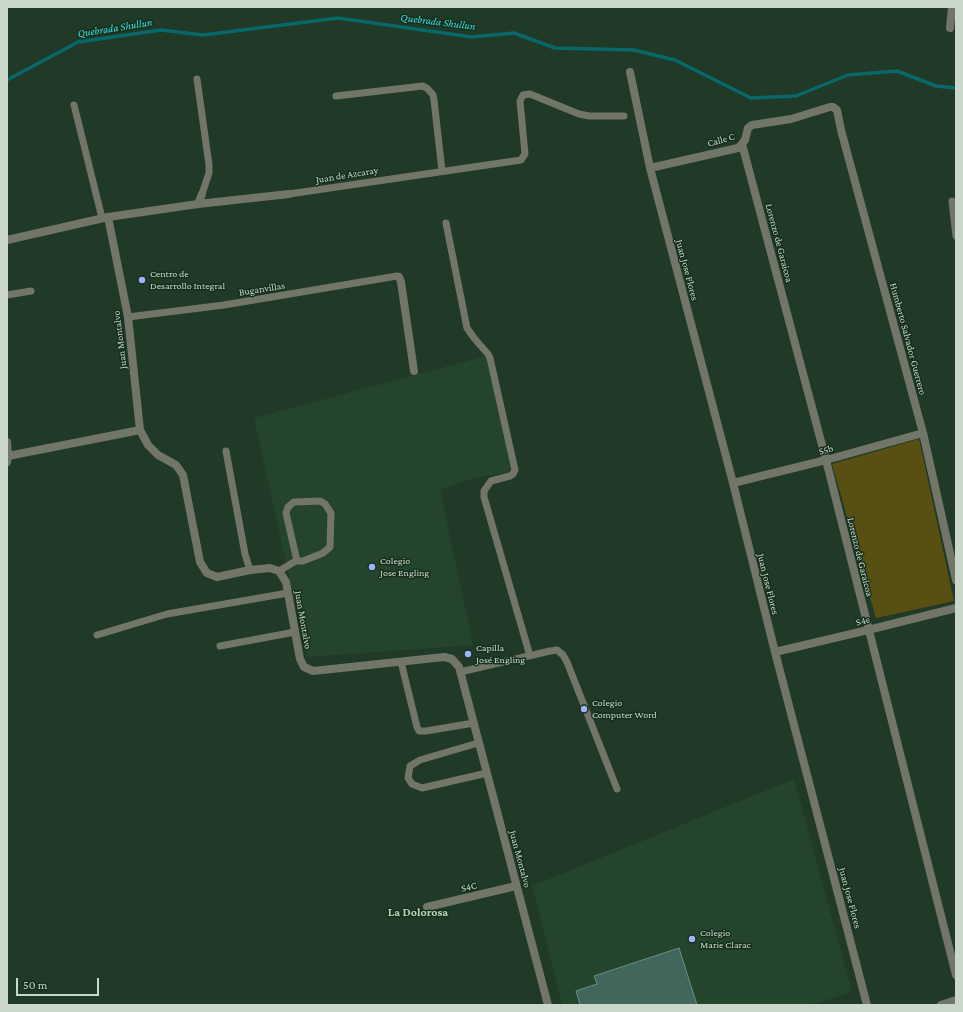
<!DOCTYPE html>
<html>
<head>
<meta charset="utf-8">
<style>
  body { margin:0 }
  #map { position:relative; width:963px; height:1012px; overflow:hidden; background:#213a27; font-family:"Crimson Pro",serif }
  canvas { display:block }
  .frame { position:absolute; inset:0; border:8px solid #c9d8cb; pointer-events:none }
  .scale { position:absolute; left:16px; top:978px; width:83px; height:18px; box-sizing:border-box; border:2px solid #c9d8cb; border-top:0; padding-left:5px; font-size:12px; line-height:14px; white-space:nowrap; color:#c9d8cb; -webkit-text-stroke:3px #172f1d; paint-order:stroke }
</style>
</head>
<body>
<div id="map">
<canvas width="963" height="1012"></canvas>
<div class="frame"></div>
<div class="scale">50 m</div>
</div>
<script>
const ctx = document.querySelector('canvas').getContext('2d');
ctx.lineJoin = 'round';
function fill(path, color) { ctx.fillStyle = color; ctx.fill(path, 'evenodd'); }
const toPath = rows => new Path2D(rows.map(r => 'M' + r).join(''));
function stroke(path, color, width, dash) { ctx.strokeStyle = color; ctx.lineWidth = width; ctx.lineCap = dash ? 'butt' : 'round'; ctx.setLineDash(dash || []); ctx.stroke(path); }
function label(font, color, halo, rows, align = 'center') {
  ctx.font = font + ' "Crimson Pro",serif'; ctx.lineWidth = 3; ctx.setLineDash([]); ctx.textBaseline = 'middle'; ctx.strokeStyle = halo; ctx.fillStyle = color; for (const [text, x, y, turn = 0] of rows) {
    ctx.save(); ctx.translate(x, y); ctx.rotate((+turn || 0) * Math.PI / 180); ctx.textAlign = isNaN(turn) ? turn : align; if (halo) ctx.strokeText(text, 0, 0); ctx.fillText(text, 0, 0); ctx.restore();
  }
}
const built = toPath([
  [486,356,513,471,470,479,440,490,473,645,307,657,254,418],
  [794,779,852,992,811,1005,562,1005,532,886]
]);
const green = toPath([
  [919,439,954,601,876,618,832,464]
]);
const stream = toPath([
  [7,80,78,42,161,30,203,35,338,18,472,37,514,33,555,48,634,50,675,60,751,98,796,96,848,75,897,71,936,86,956,88]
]);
const building = toPath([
  [679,948,697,1005,580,1005,576,991,597,984,594,976,679,948]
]);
const service = toPath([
  [197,79,209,165,209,173,202,194],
  [336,96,423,86,428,89,433,95,434,100,442,171],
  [74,105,102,218],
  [289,194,521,160,525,154,520,101,523,95,530,94,579,114,589,116,624,116],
  [952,201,956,236],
  [446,223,467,328,474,338,488,354,490,358,515,470,513,474,510,476,491,481,484,491,484,497,530,656],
  [7,295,31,291],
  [128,317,224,305,397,276,399,277],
  [226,451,245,554,250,570],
  [279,571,294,562,297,561,303,561,323,553,330,547,331,513,325,504,320,501,294,502,288,507,286,513,297,561],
  [97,635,167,614,288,593],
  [220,646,295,632],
  [401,662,417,727,419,731,426,731,474,723],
  [460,672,550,651,557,650,563,655,567,662,617,789],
  [478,743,420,760,410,766,408,778,412,784,422,788,487,773]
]);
const minor = toPath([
  [950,28,952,7],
  [630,72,650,168,733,483,775,652,867,1005],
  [742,144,826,460,956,975],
  [650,168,738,148,742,144,745,140,748,128,752,125,791,119,830,107,833,107,837,110,841,130,923,433,956,580],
  [198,204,202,194],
  [108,217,128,317,140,430,148,445,158,455,176,465,183,475,200,562,207,573,217,577,250,570,270,568,279,571,286,582,300,659,304,667,313,671,444,657,452,659,459,667,548,1005],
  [7,240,108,217,198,204,289,194],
  [399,277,401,282,414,371],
  [7,442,8,456,7,462],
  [8,456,140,430],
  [733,483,826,460,923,433],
  [775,652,868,630,956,608],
  [427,907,516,886],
  [941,1005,956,1000]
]);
const markers = [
  [142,280,4,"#9db4fd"],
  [372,567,4,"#9db4fd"],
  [468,654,4,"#9db4fd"],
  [584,709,4,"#9db4fd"],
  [692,939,4,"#9db4fd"]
];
const streetNames = [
  ["Calle C",721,140,-16],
  ["Juan de Azcaray",347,175,-9],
  ["Lorenzo de Garaicoa",779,243,75],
  ["Juan Jose Flores",687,270,75],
  ["Buganvillas",262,289,-9],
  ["Humberto Salvador Guerrero",908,339,75],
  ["Juan Montalvo",120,340,-97],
  ["S5b",826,450,-15],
  ["Lorenzo de Garaicoa",860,557,76],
  ["Juan Jose Flores",768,584,76],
  ["Juan Montalvo",303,620,80],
  ["S4e",863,621,-14],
  ["Juan Montalvo",520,859,75],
  ["S4C",469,887,-13],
  ["Juan Jose Flores",850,898,75]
];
const poiNames = [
  ["Centro de",150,274],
  ["Desarrollo Integral",150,286],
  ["Colegio",380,561],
  ["Jose Engling",380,573],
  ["Capilla",476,648],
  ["José Engling",476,660],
  ["Colegio",592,703],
  ["Computer Word",592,715],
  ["Colegio",700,933],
  ["Marie Clarac",700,945]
];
const waterNames = [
  ["Quebrada Shullun",438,22,7],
  ["Quebrada Shullun",115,28,-9]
];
const quarterNames = [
  ["La Dolorosa",418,912]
];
fill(built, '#25442c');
fill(green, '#585012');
stroke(stream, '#08676a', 3.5);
fill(building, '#41665c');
stroke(building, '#698f83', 1);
stroke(service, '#717669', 7);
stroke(minor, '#717669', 8);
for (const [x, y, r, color] of markers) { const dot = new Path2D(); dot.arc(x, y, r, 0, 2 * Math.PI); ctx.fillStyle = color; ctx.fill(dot); stroke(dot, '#172f1d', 1.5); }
label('10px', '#c9d8cb', '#172f1d', streetNames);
label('10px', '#c9d8cb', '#172f1d', poiNames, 'left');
label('italic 11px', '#3bdce1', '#172f1d', waterNames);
label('bold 12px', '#b6d3bb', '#172f1d', quarterNames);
</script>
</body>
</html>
